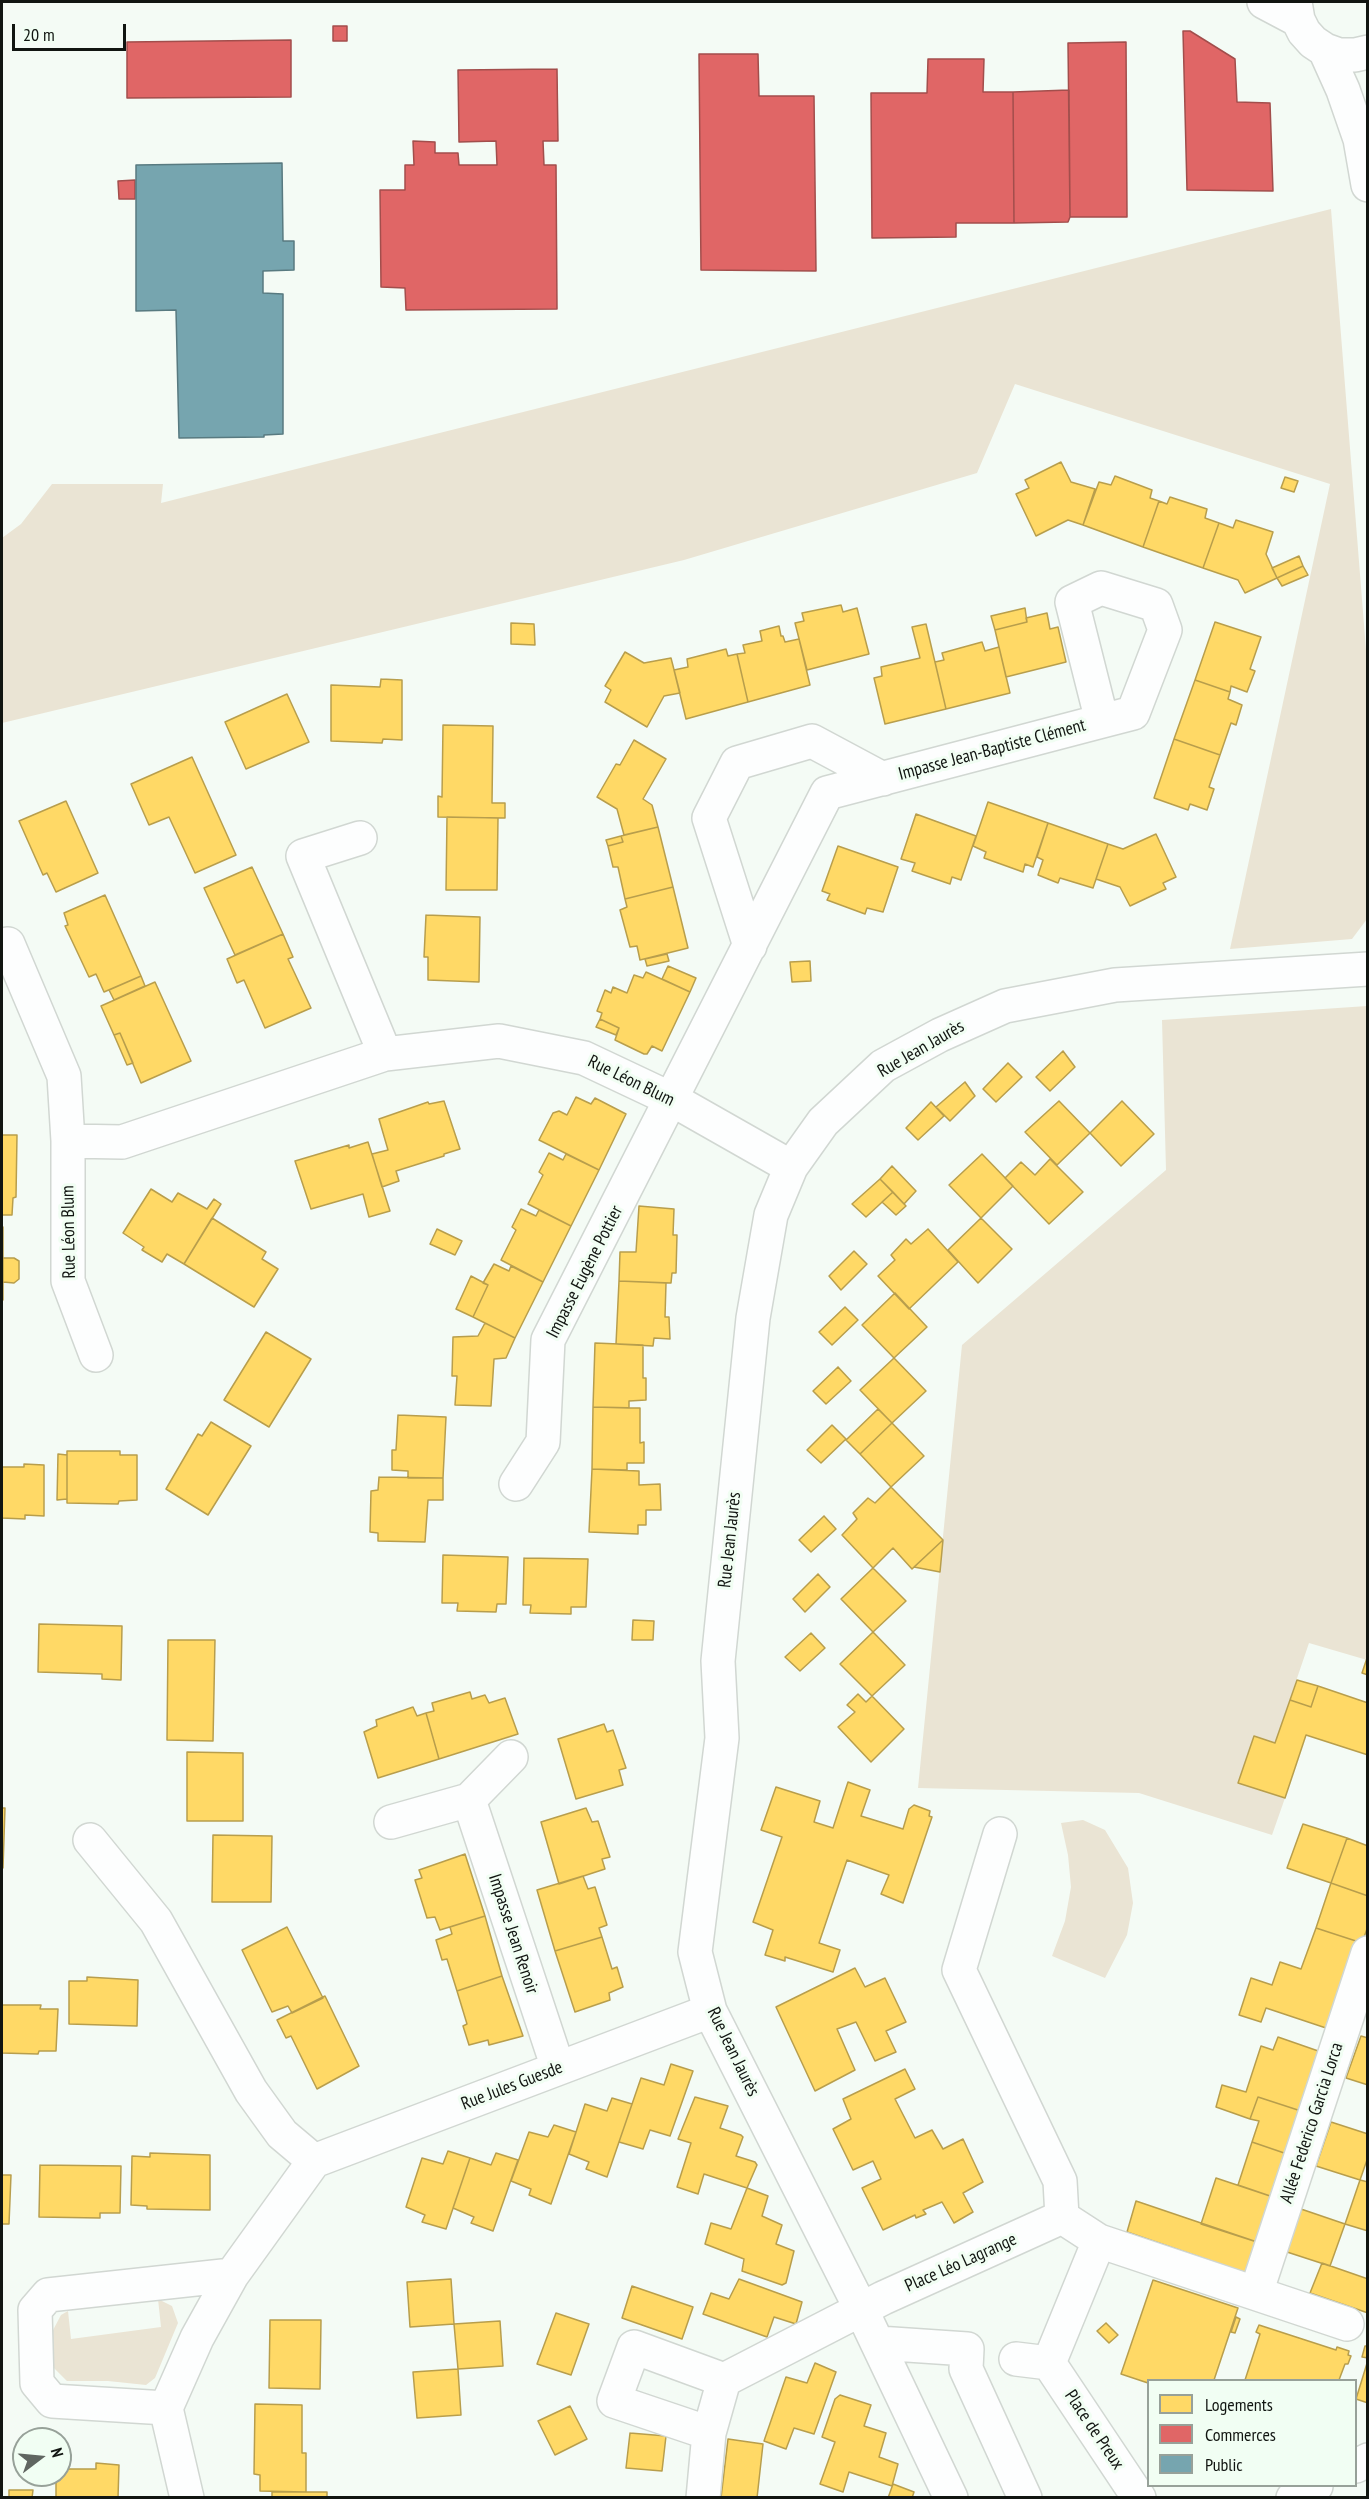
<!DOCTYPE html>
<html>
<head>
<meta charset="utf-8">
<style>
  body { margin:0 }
  #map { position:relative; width:1369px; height:2499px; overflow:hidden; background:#f4fbf5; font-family:"PT Sans Narrow",sans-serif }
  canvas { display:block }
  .frame { position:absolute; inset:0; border:3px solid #111511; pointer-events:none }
  .legend { position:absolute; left:1147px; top:2379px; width:210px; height:108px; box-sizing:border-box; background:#f1fef3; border:2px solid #97a199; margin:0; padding:8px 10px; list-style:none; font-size:18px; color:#111511 }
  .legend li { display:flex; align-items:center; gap:12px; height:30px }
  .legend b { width:30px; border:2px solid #97a199 }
  .north { position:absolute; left:12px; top:2427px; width:60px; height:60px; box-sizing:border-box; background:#f1fef3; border:2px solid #97a199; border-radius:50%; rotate:74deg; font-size:16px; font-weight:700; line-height:24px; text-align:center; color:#111511 }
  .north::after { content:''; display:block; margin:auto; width:21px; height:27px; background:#606661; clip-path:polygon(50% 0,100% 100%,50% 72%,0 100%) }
  .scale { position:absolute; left:12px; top:24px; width:114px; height:27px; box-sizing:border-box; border:3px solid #111511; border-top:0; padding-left:8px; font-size:18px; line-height:21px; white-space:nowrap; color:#111511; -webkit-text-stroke:4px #f1fef3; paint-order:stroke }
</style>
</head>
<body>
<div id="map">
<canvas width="1369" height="2499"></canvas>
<div class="frame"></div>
<ul class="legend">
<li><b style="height:16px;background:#ffd966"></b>Logements</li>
<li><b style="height:16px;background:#e06666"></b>Commerces</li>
<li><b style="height:16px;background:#76a5af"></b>Public</li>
</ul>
<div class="north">N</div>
<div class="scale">20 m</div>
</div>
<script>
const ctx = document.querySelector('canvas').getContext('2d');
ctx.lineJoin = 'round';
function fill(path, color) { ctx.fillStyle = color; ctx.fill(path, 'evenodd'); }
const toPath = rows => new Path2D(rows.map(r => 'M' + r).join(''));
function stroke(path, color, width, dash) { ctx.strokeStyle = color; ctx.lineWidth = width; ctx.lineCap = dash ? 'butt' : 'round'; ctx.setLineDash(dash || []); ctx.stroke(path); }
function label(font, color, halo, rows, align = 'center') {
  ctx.font = font + ' "PT Sans Narrow",sans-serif'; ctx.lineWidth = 6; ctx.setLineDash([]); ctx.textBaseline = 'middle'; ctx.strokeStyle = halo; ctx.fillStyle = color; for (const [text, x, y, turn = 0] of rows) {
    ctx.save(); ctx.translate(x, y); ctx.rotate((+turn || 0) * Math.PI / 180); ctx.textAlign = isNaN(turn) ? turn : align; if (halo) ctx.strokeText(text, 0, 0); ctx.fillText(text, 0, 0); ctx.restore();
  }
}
const green = toPath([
  [1331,209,1368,675,1367,919,1352,939,1230,949,1330,484,1015,384,977,473,684,560,2,723,2,538,21,524,52,484,163,484,161,503],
  [1367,1006,1367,1660,1309,1643,1275,1743,1254,1737,1238,1783,1285,1798,1272,1835,1139,1793,918,1788,962,1345,1166,1170,1162,1020],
  [1083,1820,1105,1830,1128,1868,1133,1903,1127,1935,1105,1978,1052,1956,1065,1921,1071,1887,1068,1855,1061,1823],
  [158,2299,172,2306,178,2323,155,2378,146,2385,108,2381,67,2381,53,2367,52,2332,61,2315,68,2311,71,2339,161,2327]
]);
const homes = toPath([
  [1061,462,1071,482,1095,489,1083,525,1068,520,1036,536,1016,494,1029,488,1025,480,1061,462],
  [1115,476,1152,490,1150,498,1159,501,1143,547,1083,525,1099,482,1111,485,1115,476],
  [1285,477,1298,481,1294,492,1281,488,1285,477],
  [1170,497,1207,509,1205,518,1219,523,1203,568,1143,547,1159,501,1167,504,1170,497],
  [1236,520,1273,532,1266,554,1277,578,1245,593,1238,580,1203,568,1219,523,1233,528,1236,520],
  [1299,556,1303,566,1277,578,1272,568,1299,556],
  [1303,566,1308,575,1282,586,1277,578,1303,566],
  [841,605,843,612,857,608,869,654,807,670,795,623,804,621,802,613,841,605],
  [1025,608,1027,622,995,630,991,616,1025,608],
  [1047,613,1050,629,1058,627,1066,662,1006,677,995,630,1027,622,1026,618,1047,613],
  [1215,622,1261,637,1250,669,1255,671,1247,692,1231,686,1230,692,1195,680,1215,622],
  [511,623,534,624,535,645,511,644,511,623],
  [926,624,946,709,885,724,874,678,882,676,881,667,920,658,912,627,926,624],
  [779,626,781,636,783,636,785,642,799,639,810,685,748,702,737,654,745,653,743,645,762,641,760,631,779,626],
  [982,642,985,651,999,647,1010,693,946,709,935,662,944,660,942,653,982,642],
  [726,649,728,656,737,654,748,702,686,719,674,670,688,667,687,659,726,649],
  [625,652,644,663,671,658,680,693,664,696,647,727,605,702,611,690,605,686,625,652],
  [381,679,402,680,402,740,383,739,382,743,331,741,331,685,380,687,381,679],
  [1195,680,1230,692,1228,699,1242,705,1236,725,1231,723,1220,755,1174,739,1195,680],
  [287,694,309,742,246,769,225,722,287,694],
  [443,725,493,726,492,803,505,803,505,818,438,817,438,796,442,797,443,725],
  [1174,739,1220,755,1209,787,1214,789,1207,810,1190,804,1188,810,1154,798,1174,739],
  [634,740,666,759,643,799,652,805,658,827,624,835,617,809,597,797,616,764,620,765,634,740],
  [192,757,236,855,195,873,169,817,149,825,131,784,192,757],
  [66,801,98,873,56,892,47,873,43,875,19,821,66,801],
  [988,802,1048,823,1033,867,1025,864,1023,872,984,858,986,852,973,846,988,802],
  [916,814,976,836,961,880,952,877,950,884,912,871,915,863,901,859,916,814],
  [447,817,498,818,497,890,446,890,447,817],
  [1048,823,1108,844,1093,888,1060,878,1058,883,1038,875,1043,860,1037,857,1048,823],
  [658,827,673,887,625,899,618,867,613,867,608,846,623,842,621,836,658,827],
  [1156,834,1176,877,1163,883,1166,889,1130,906,1120,887,1096,879,1108,844,1123,849,1156,834],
  [621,836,623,842,608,846,606,840,621,836],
  [838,846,898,867,883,912,867,908,865,914,827,900,830,894,822,891,838,846],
  [252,867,283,934,235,955,204,888,252,867],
  [673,887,688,948,640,960,637,946,630,947,620,910,627,907,625,899,673,887],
  [105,895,141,976,104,992,96,974,89,977,65,926,68,925,64,913,105,895],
  [426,915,480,917,479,982,428,980,428,957,424,957,426,915],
  [283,934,293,957,288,959,311,1008,265,1028,244,980,237,983,227,959,283,934],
  [667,954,669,961,647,966,645,959,667,954],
  [810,961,811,981,792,982,790,962,810,961],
  [668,966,696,978,690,992,662,979,668,966],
  [646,972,690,992,662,1051,652,1046,647,1054,644,1054,615,1040,619,1028,600,1019,602,1013,597,1011,605,990,611,993,613,987,627,993,634,975,643,978,646,972],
  [141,976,145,986,114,1000,109,990,141,976],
  [155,982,191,1061,141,1083,120,1033,114,1035,101,1006,155,982],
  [600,1019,619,1028,616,1035,596,1027,600,1019],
  [120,1033,133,1063,127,1065,114,1035,120,1033],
  [1063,1051,1075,1067,1050,1091,1036,1077,1063,1051],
  [1008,1063,1022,1077,996,1102,983,1089,1008,1063],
  [965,1082,975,1096,950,1121,936,1107,965,1082],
  [576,1097,591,1104,595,1098,626,1114,599,1170,539,1140,553,1113,559,1111,567,1115,576,1097],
  [444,1101,460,1149,444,1154,444,1156,396,1171,399,1181,382,1187,372,1154,388,1150,379,1119,428,1102,429,1104,444,1101],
  [1059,1101,1090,1133,1057,1165,1025,1132,1059,1101],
  [1122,1101,1154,1134,1121,1166,1090,1133,1122,1101],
  [931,1102,944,1116,918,1140,906,1128,931,1102],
  [2,1135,17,1135,16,1197,13,1198,12,1215,2,1215,2,1135],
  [368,1142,390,1211,369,1217,363,1194,311,1209,295,1161,349,1145,349,1148,368,1142],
  [549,1153,563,1160,566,1154,599,1170,571,1226,528,1204,543,1175,539,1172,549,1153],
  [982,1154,1013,1186,981,1218,949,1185,982,1154],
  [1050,1159,1083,1192,1049,1224,1005,1178,1021,1162,1035,1175,1050,1159],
  [892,1166,916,1191,904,1204,880,1179,892,1166],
  [880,1179,893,1192,866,1217,852,1204,880,1179],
  [151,1189,172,1202,178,1193,207,1209,214,1199,221,1204,184,1264,167,1254,162,1262,142,1250,144,1247,123,1233,151,1189],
  [893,1192,906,1206,896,1215,882,1202,893,1192],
  [639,1206,674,1209,673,1235,677,1235,676,1273,672,1273,671,1283,619,1281,620,1252,636,1252,639,1206],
  [521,1209,536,1216,539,1210,571,1226,543,1282,501,1260,516,1230,512,1227,521,1209],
  [212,1218,266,1252,262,1259,278,1269,254,1307,184,1264,212,1218],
  [981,1218,1012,1249,978,1283,948,1250,981,1218],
  [2,1227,3,1227,3,1300,2,1300,2,1227],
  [437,1229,462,1241,455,1255,430,1244,437,1229],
  [928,1229,958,1262,909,1309,878,1276,895,1260,891,1255,906,1239,911,1244,928,1229],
  [854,1251,867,1264,841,1290,829,1276,854,1251],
  [3,1258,14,1258,19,1261,19,1279,14,1283,3,1282,3,1258],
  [494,1264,509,1271,511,1266,543,1282,515,1338,473,1317,488,1285,483,1283,494,1264],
  [471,1276,488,1285,473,1317,456,1309,471,1276],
  [619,1281,666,1283,665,1317,669,1317,670,1339,654,1338,653,1346,616,1344,619,1281],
  [895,1293,927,1327,894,1358,862,1325,895,1293],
  [845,1307,858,1320,832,1345,819,1332,845,1307],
  [485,1323,515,1338,506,1358,494,1359,491,1406,455,1405,457,1376,452,1376,453,1337,478,1336,485,1323],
  [266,1332,311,1359,269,1427,224,1400,266,1332],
  [595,1343,643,1345,643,1378,646,1378,646,1400,629,1401,629,1408,593,1407,595,1343],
  [894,1358,926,1391,892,1423,860,1390,894,1358],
  [838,1367,851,1381,826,1404,813,1391,838,1367],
  [593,1407,640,1408,640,1443,644,1442,644,1463,627,1463,627,1470,592,1469,593,1407],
  [878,1409,892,1423,860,1454,846,1440,878,1409],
  [398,1415,446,1417,443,1478,408,1478,408,1471,392,1470,392,1450,396,1450,398,1415],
  [211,1422,251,1446,208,1515,166,1489,198,1434,202,1436,211,1422],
  [892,1423,924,1456,891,1487,860,1454,892,1423],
  [832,1425,846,1439,821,1463,807,1450,832,1425],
  [67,1451,120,1451,120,1455,137,1455,137,1500,119,1501,118,1504,67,1503,67,1451],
  [58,1454,67,1455,67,1499,57,1500,58,1454],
  [24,1464,44,1465,44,1516,25,1515,25,1519,2,1518,2,1467,24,1467,24,1464],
  [592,1469,639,1471,639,1485,660,1484,661,1510,646,1510,646,1525,638,1525,638,1534,589,1532,592,1469],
  [379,1477,443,1478,443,1500,428,1500,425,1542,378,1541,378,1533,370,1532,371,1491,378,1490,379,1477],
  [891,1487,943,1540,912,1569,893,1548,873,1568,842,1535,857,1519,853,1513,868,1498,875,1503,891,1487],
  [824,1516,836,1529,811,1552,799,1540,824,1516],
  [943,1540,940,1572,914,1567,943,1540],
  [443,1555,508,1557,506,1604,497,1604,496,1612,457,1611,458,1603,442,1603,443,1555],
  [524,1558,588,1559,586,1607,571,1607,571,1614,530,1613,531,1605,523,1605,524,1558],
  [873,1568,906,1601,873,1632,841,1599,873,1568],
  [818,1574,830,1587,805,1612,793,1599,818,1574],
  [633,1620,654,1621,653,1640,632,1640,633,1620],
  [39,1624,122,1626,121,1680,102,1679,102,1674,38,1672,39,1624],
  [873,1632,905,1665,872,1696,840,1664,873,1632],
  [811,1633,825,1648,800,1671,785,1657,811,1633],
  [168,1640,215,1640,213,1741,167,1740,168,1640],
  [1367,1658,1368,1659,1368,1675,1362,1673,1367,1658],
  [1297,1680,1318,1686,1311,1707,1290,1700,1297,1680],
  [1318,1686,1368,1703,1368,1755,1306,1735,1285,1798,1238,1783,1254,1736,1275,1743,1290,1700,1311,1707,1318,1686],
  [470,1692,472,1699,485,1695,489,1703,505,1698,518,1734,439,1759,426,1713,434,1711,432,1703,470,1692],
  [858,1694,866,1702,872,1696,904,1729,871,1762,838,1727,855,1712,847,1705,858,1694],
  [413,1707,417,1716,426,1713,439,1759,378,1778,364,1732,377,1726,376,1720,413,1707],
  [604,1724,607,1732,613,1730,626,1768,619,1770,623,1785,576,1799,558,1739,604,1724],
  [187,1752,243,1753,243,1821,187,1821,187,1752],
  [848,1782,870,1790,861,1816,903,1829,909,1809,914,1805,930,1811,929,1816,932,1817,903,1903,881,1894,889,1875,847,1860,819,1943,840,1950,833,1972,785,1957,785,1961,765,1955,773,1930,753,1922,782,1837,761,1830,776,1787,820,1801,814,1822,833,1828,848,1782],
  [2,1808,5,1808,3,1868,2,1868,2,1808],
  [586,1808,592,1822,598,1821,610,1857,602,1859,605,1869,559,1884,541,1822,586,1808],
  [1303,1824,1347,1838,1331,1883,1287,1868,1303,1824],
  [213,1835,272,1836,271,1902,212,1902,213,1835],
  [1347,1838,1368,1846,1368,1896,1331,1883,1347,1838],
  [465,1854,485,1916,440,1930,435,1917,427,1918,415,1880,422,1878,419,1870,465,1854],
  [583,1876,588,1889,595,1887,607,1925,599,1928,602,1937,555,1951,537,1890,583,1876],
  [1331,1883,1368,1896,1368,1926,1362,1943,1316,1928,1331,1883],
  [485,1916,502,1976,457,1991,447,1959,442,1960,436,1940,452,1934,450,1927,485,1916],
  [287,1927,323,1998,292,2013,288,2006,272,2012,242,1950,287,1927],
  [1316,1928,1362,1943,1332,2030,1266,2008,1261,2022,1239,2015,1251,1978,1272,1985,1280,1962,1301,1969,1316,1928],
  [602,1937,612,1969,617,1967,623,1987,609,1993,610,2000,575,2012,555,1951,602,1937],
  [855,1968,865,1987,885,1978,906,2022,886,2031,896,2052,875,2061,856,2022,837,2029,855,2070,815,2091,776,2007,855,1968],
  [502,1976,523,2036,489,2045,488,2040,469,2045,463,2026,467,2024,457,1991,502,1976],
  [87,1977,138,1980,137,2026,69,2024,69,1981,87,1981,87,1977],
  [325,1996,359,2066,317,2089,291,2036,286,2038,277,2020,325,1996],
  [2,2005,41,2005,40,2009,58,2009,56,2051,39,2051,38,2054,2,2053,2,2005],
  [1361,2036,1368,2038,1368,2085,1346,2078,1361,2036],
  [1278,2037,1324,2053,1304,2112,1258,2097,1250,2119,1216,2107,1222,2085,1246,2092,1261,2046,1273,2050,1278,2037],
  [671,2064,693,2071,670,2136,650,2130,643,2149,619,2142,641,2078,664,2085,671,2064],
  [905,2069,915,2089,895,2099,915,2138,932,2130,943,2149,963,2139,983,2182,963,2193,973,2212,954,2223,942,2202,923,2210,926,2214,916,2218,915,2215,883,2230,862,2188,881,2179,873,2161,853,2170,833,2129,851,2119,843,2099,905,2069],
  [695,2097,728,2106,720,2128,741,2135,743,2137,736,2156,755,2162,757,2165,747,2188,704,2174,698,2194,677,2187,691,2143,678,2139,695,2097],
  [1258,2097,1304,2112,1290,2155,1252,2142,1259,2121,1250,2119,1258,2097],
  [612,2098,632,2104,607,2177,586,2169,589,2162,569,2154,585,2104,607,2111,612,2098],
  [1331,2122,1368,2134,1368,2157,1360,2180,1316,2166,1331,2122],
  [554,2125,576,2132,551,2204,529,2195,531,2189,511,2181,529,2132,548,2137,554,2125],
  [1252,2142,1290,2155,1276,2198,1238,2185,1252,2142],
  [448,2151,470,2158,446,2229,422,2222,425,2215,406,2207,422,2158,443,2164,448,2151],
  [150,2153,210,2155,210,2210,147,2209,147,2206,131,2205,132,2156,150,2157,150,2153],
  [496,2153,518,2160,493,2231,471,2223,474,2217,453,2208,470,2158,491,2165,496,2153],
  [40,2165,121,2166,120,2213,100,2213,100,2218,39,2217,40,2165],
  [2,2175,11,2175,9,2224,2,2224,2,2175],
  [1216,2178,1276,2198,1260,2243,1201,2224,1216,2178],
  [1360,2180,1368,2182,1368,2231,1345,2224,1360,2180],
  [747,2188,768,2196,762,2216,782,2225,776,2244,794,2251,786,2283,782,2285,742,2271,744,2259,705,2244,711,2223,731,2229,747,2188],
  [1136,2201,1260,2243,1249,2274,1127,2232,1136,2201],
  [1301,2209,1345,2224,1330,2266,1287,2252,1301,2209],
  [1322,2263,1368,2279,1368,2313,1310,2293,1322,2263],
  [451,2279,454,2324,410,2327,407,2282,451,2279],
  [739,2279,802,2302,796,2324,774,2317,767,2337,703,2314,711,2293,729,2299,739,2279],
  [1153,2280,1238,2308,1214,2380,1148,2380,1148,2383,1121,2374,1153,2280],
  [632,2286,693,2307,682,2339,622,2318,632,2286],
  [556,2313,589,2324,571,2375,537,2364,556,2313],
  [1236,2317,1240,2319,1235,2333,1231,2332,1236,2317],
  [270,2320,321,2320,320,2389,269,2388,270,2320],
  [500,2321,503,2366,458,2369,454,2324,500,2321],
  [1106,2323,1118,2335,1109,2343,1097,2331,1106,2323],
  [1259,2325,1336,2350,1337,2347,1349,2351,1348,2355,1351,2356,1348,2364,1345,2364,1339,2380,1245,2380,1260,2334,1256,2332,1259,2325],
  [1365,2346,1368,2346,1368,2358,1362,2357,1365,2346],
  [1368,2360,1368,2403,1356,2399,1368,2360],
  [815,2363,836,2372,814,2434,794,2428,786,2449,764,2441,786,2377,807,2383,815,2363],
  [458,2369,461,2415,417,2418,413,2372,458,2369],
  [840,2395,871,2405,864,2426,886,2433,879,2457,898,2464,892,2486,849,2472,843,2492,820,2484,835,2442,822,2437,835,2399,840,2395],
  [255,2404,302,2405,302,2453,306,2453,306,2492,260,2491,260,2475,254,2474,255,2404],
  [570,2406,587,2439,555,2455,538,2421,570,2406],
  [630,2433,666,2436,662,2471,626,2468,630,2433],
  [728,2439,763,2444,757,2498,721,2498,728,2439],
  [96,2463,119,2465,118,2498,56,2498,56,2475,60,2475,60,2469,96,2469,96,2463],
  [893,2484,914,2492,912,2498,888,2498,893,2484],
  [9,2490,33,2490,32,2498,9,2498,9,2490],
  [272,2492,327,2492,327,2498,272,2498,272,2492]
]);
const shops = toPath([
  [333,26,347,26,347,41,333,41,333,26],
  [1183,31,1190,31,1235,59,1237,102,1270,103,1273,191,1187,190,1183,31],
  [291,40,291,97,127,98,127,42,291,40],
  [1126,42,1127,217,1070,217,1068,43,1126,42],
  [699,54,758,54,759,96,814,96,816,271,701,270,699,54],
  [928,59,984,59,983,92,1013,92,1014,223,956,223,956,237,872,238,871,93,927,93,928,59],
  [557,69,558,141,543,141,544,165,556,165,557,309,406,310,405,288,381,287,380,190,405,190,405,165,414,165,413,141,435,142,435,153,458,153,459,165,497,165,496,141,459,142,458,70,557,69],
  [1069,90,1070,217,1068,222,1014,223,1013,92,1069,90],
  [135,180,135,199,119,199,118,181,135,180]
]);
const public = toPath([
  [282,163,283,241,294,241,294,270,263,271,263,293,283,294,283,434,264,435,264,437,179,438,176,310,136,311,136,165,282,163]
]);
const street = toPath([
  [1264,2,1298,20],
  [1295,2,1298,20,1304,32,1313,42,1325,50,1339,55,1355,55,1368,52],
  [1325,50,1343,90,1360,139,1368,185],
  [360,838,303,856,385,1054],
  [750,946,709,818,737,763,812,741,883,779],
  [2,947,8,944,64,1076,68,1141],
  [96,1355,68,1281,68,1141,122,1142,385,1054,499,1041,584,1058,673,1100,791,1167],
  [516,1484,543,1442,548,1340,827,793,1102,721,1133,713,1165,630,1156,605,1101,588,1072,602,1102,721],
  [469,1800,558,2068],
  [391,1822,469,1800,511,1757],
  [1000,1834,959,1970,1060,2181,1062,2217],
  [90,1840,156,1921,251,2091,282,2134,314,2161],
  [1062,2217,1099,2241,1347,2324],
  [1099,2241,1049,2363,1139,2498],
  [1256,2293,1368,1953],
  [878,2343,967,2349,966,2369,1025,2498],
  [1016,2359,1049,2363],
  [724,2380,709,2433,614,2401,634,2347,724,2380,883,2298,1062,2217],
  [166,2408,52,2401,37,2383,35,2310,48,2295,232,2275],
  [1356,2466,1368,2460],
  [187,2498,166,2408,197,2338,232,2275,314,2161,710,2011],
  [703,2498,709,2433],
  [951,2498,861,2309,710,2011,695,1952,722,1738,718,1661,753,1318,771,1215,791,1167,823,1122,883,1066,940,1035,1005,1006,1115,985,1368,969],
  [1293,2498,1316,2486]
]);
const streetNames = [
  ["Impasse Jean-Baptiste Clément",992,750,-15],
  ["Rue Jean Jaurès",921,1049,-30],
  ["Rue Léon Blum",631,1081,26],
  ["Rue Léon Blum",69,1232,-91],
  ["Impasse Eugène Pottier",585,1272,-63],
  ["Rue Jean Jaurès",730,1540,-84],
  ["Impasse Jean Renoir",513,1934,72],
  ["Rue Jean Jaurès",733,2052,64],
  ["Rue Jules Guesde",512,2086,-21],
  ["Allée Federico Garcia Lorca",1312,2123,-72],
  ["Place Léo Lagrange",961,2263,-24],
  ["Place de Preux",1094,2430,56]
];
fill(green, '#eae4d4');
fill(homes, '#ffd966');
stroke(homes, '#b89e4c', 1.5);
fill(shops, '#e06666');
stroke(shops, '#a24e4c', 1.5);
fill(public, '#76a5af');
stroke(public, '#587a80', 1.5);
stroke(street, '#d1d7d2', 36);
stroke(street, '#fdfefe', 33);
label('18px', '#111511', '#f1fef3', streetNames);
</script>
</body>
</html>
